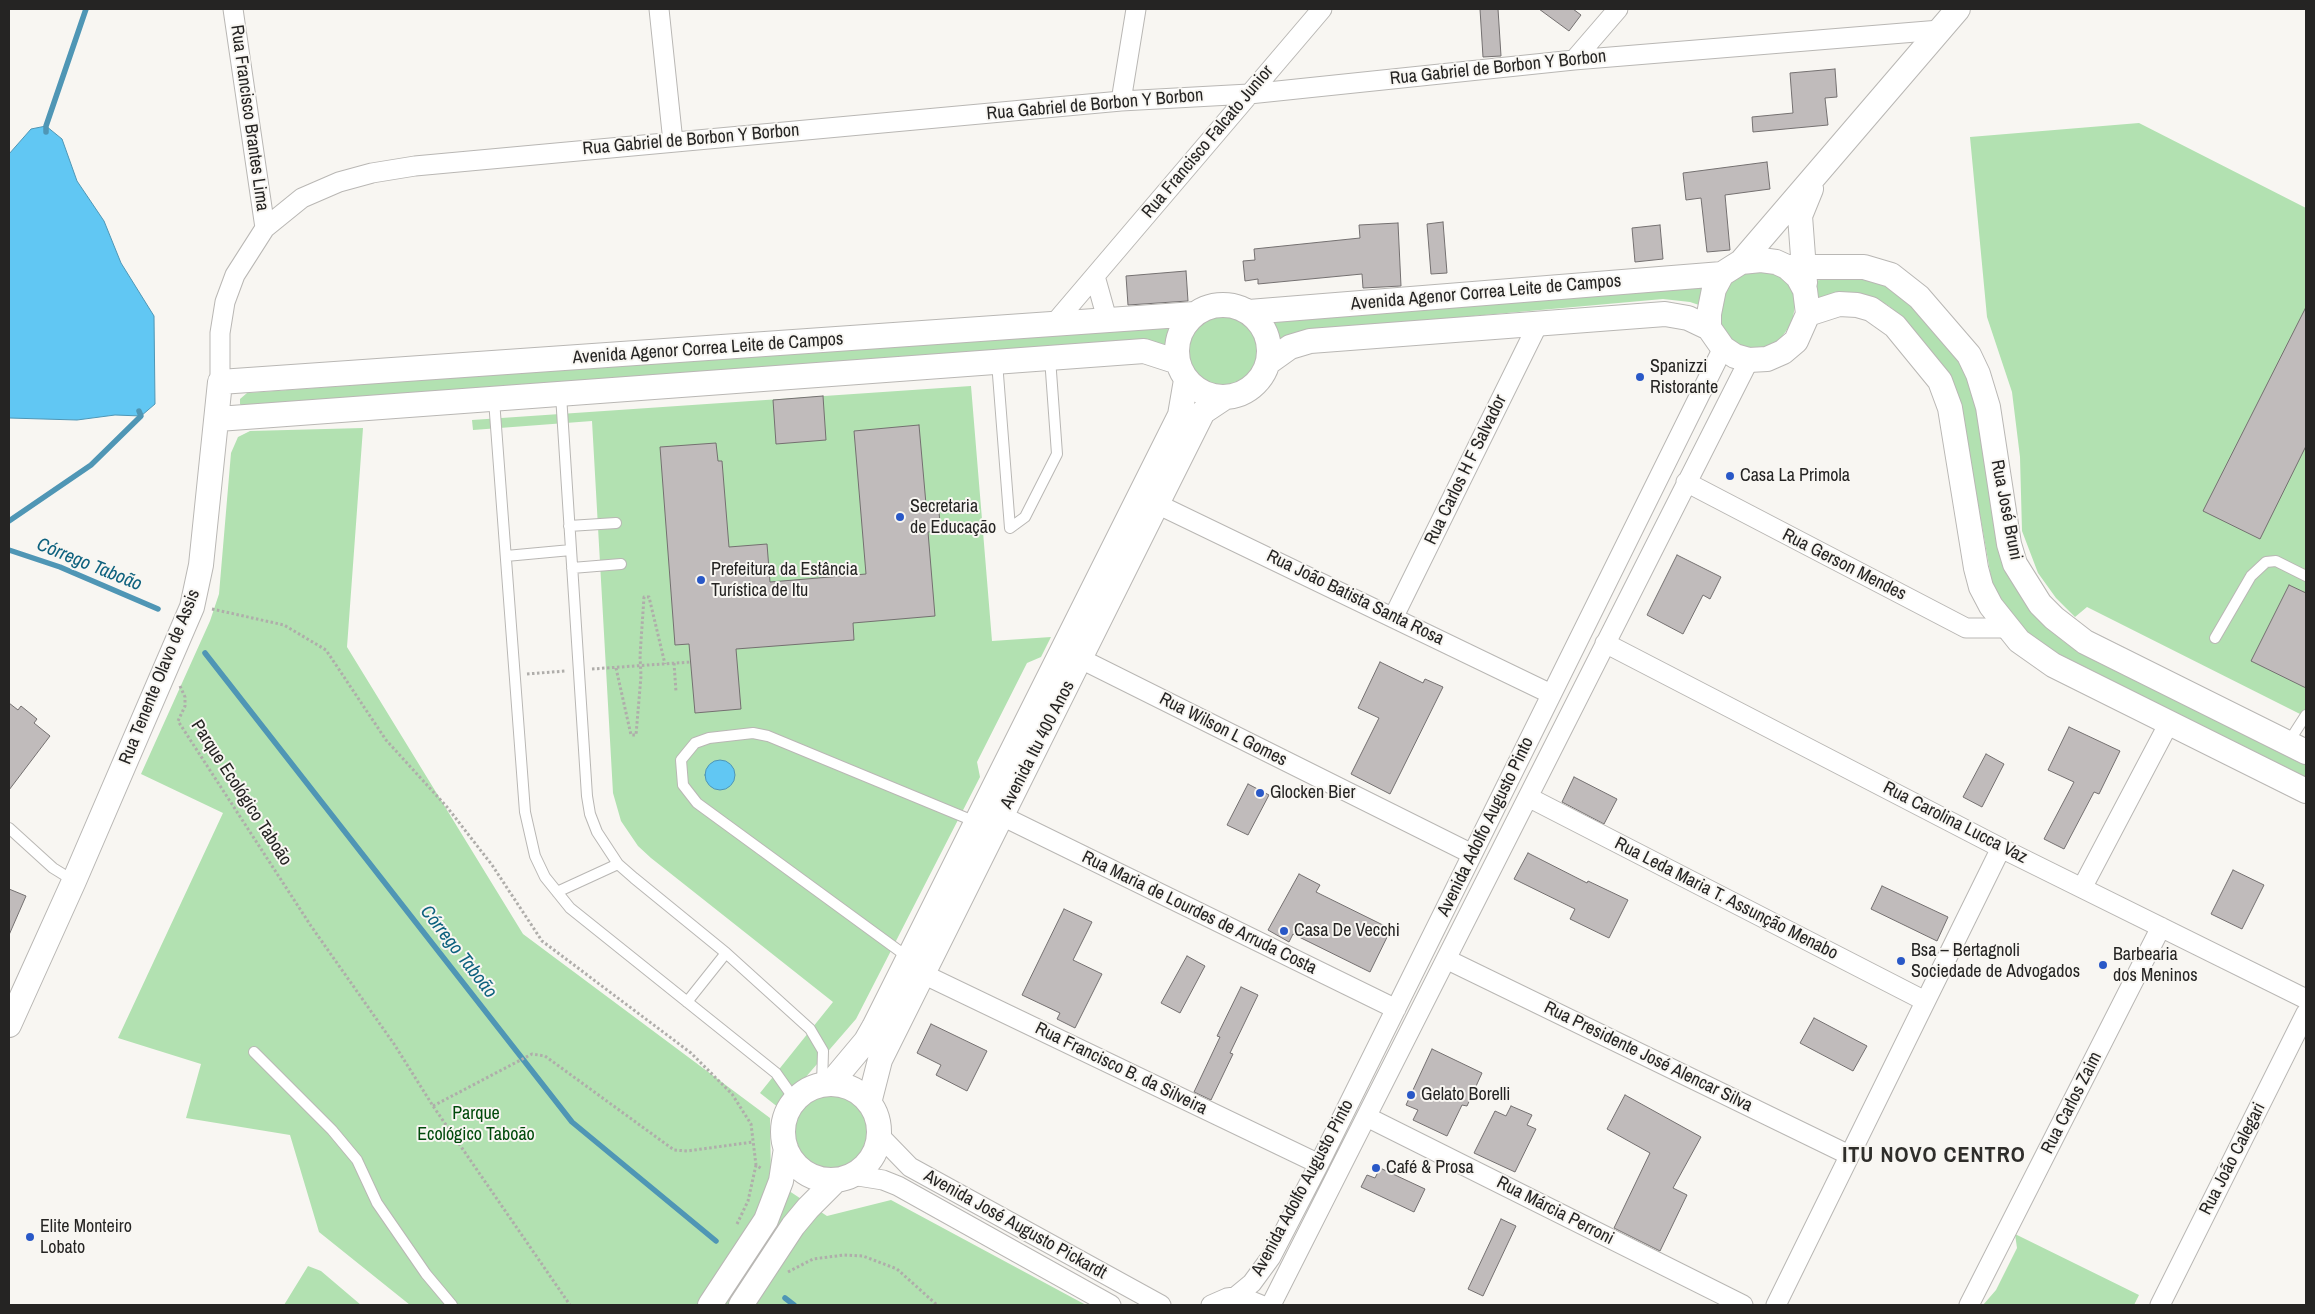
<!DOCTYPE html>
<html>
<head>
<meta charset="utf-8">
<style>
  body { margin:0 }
  #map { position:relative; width:2315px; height:1314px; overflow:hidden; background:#f8f6f2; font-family:"Archivo Narrow",sans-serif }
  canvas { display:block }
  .frame { position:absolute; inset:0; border:10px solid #252423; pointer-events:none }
</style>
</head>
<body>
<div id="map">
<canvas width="2315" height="1314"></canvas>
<div class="frame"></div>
</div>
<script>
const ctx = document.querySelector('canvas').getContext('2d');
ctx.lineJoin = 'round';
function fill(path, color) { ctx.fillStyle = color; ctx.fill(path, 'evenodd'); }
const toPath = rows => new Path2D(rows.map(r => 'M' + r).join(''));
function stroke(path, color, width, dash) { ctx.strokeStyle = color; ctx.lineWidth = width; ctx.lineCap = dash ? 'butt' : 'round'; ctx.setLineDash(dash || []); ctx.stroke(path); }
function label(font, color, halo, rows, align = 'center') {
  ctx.font = font + ' "Archivo Narrow",sans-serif'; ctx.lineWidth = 4; ctx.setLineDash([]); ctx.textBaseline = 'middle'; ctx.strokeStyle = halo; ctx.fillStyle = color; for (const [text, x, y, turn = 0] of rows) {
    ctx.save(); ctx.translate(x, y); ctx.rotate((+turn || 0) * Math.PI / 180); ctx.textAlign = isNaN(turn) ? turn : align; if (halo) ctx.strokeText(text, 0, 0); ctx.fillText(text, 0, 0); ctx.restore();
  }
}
const green = toPath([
  [2139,123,2306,208,2306,717,2087,607,2075,617,2056,598,2038,573,2022,531,2020,457,2012,392,1987,317,1970,137],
  [1759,267,1788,280,1796,300,1792,323,1778,342,1758,352,1738,348,1722,329,1720,313,1723,297,1728,286,1738,276],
  [1845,277,1863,278,1886,285,1912,305,1959,361,1968,378,1977,410,2005,568,2032,611,2063,641,2080,651,2306,764,2306,779,2058,655,2027,633,2000,600,1992,583,1961,406,1950,376,1903,318,1889,306,1876,299,1816,299,1812,281],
  [1704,284,1702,306,1690,302,1663,299,1306,331,1279,339,1269,319],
  '1187 352a37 37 0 1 1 74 0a37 37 0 1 1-74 0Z',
  [1176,324,1167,345,1157,343,243,407,240,404,240,399,247,393],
  [971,386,992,641,1051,637,1041,657,1027,663,977,762,980,777,856,1019,779,1108,760,1093,833,1002,651,858,638,846,621,821,613,793,592,421,473,430,472,420],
  [363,428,347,647,523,934,770,1118,771,1179,827,1216,891,1200,1086,1305,410,1305,319,1232,290,1135,186,1118,201,1064,118,1038,223,813,141,774,210,621,219,594,231,453,238,437,250,431],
  '792 1132a39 39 0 1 1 78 0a39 39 0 1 1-78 0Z',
  [2015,1234,2139,1295,2134,1305,1983,1305,1996,1290,2017,1248],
  [308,1266,321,1271,361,1305,284,1305]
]);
const water = toPath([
  [46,126,62,139,77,181,104,221,121,263,154,316,155,404,141,416,115,415,77,420,9,418,9,154,31,129,46,126],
  '705 775a15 15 0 1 1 30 0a15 15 0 1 1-30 0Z'
]);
const stream = toPath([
  [46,132,46,126,86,9],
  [9,521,91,465,141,416,139,411],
  [9,550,60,567,158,609],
  [205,653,572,1122,716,1241],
  [785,1298,794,1305]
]);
const building = toPath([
  [1480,9,1498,9,1501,56,1483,57,1480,9],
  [1539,9,1573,9,1581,15,1569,31,1539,9],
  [1835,69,1837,97,1825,98,1828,125,1753,132,1752,117,1793,113,1790,73,1835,69],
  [1767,162,1770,189,1725,195,1730,250,1707,252,1701,198,1686,200,1683,173,1767,162],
  [1443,222,1447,273,1431,274,1427,224,1443,222],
  [1398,223,1401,286,1363,288,1362,274,1258,284,1258,279,1245,281,1243,261,1255,260,1254,249,1360,238,1359,225,1398,223],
  [1660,225,1663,259,1635,262,1632,228,1660,225],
  [1186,271,1188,301,1128,305,1126,276,1186,271],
  [2306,307,2306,446,2260,539,2203,511,2306,307],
  [823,396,826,440,776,444,773,400,823,396],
  [919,425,926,504,938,503,941,531,928,532,935,616,853,623,854,640,736,649,741,709,695,713,689,644,675,645,660,447,716,443,718,461,722,461,729,547,767,544,770,582,866,574,854,431,919,425],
  [1677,555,1721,577,1710,599,1703,595,1683,634,1647,615,1677,555],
  [2289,585,2306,593,2306,688,2251,661,2289,585],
  [1380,662,1423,683,1425,679,1443,687,1390,794,1351,774,1379,718,1358,708,1380,662],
  [9,703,18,710,21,706,37,719,34,723,50,736,9,790,9,703],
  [2069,727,2120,751,2099,794,2094,792,2064,849,2044,839,2074,782,2048,770,2069,727],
  [1986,754,2004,764,1982,807,1963,797,1986,754],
  [1574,777,1617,799,1604,824,1562,802,1574,777],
  [1248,784,1269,795,1248,835,1227,825,1248,784],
  [1528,853,1587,883,1588,881,1628,900,1609,938,1570,919,1575,909,1514,879,1528,853],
  [2233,870,2264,885,2242,929,2211,914,2233,870],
  [1299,874,1320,885,1316,892,1391,929,1370,972,1293,934,1289,942,1268,930,1299,874],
  [1882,886,1948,917,1937,941,1871,909,1882,886],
  [9,889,26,896,9,935,9,889],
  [1064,909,1092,922,1073,960,1102,974,1075,1028,1057,1019,1060,1013,1022,995,1064,909],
  [1187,956,1205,966,1180,1013,1161,1003,1187,956],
  [1241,987,1258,995,1230,1053,1233,1054,1211,1100,1194,1092,1220,1037,1217,1036,1241,987],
  [1814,1018,1867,1046,1853,1071,1800,1043,1814,1018],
  [931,1024,987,1051,967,1091,936,1075,941,1065,917,1053,931,1024],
  [1432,1049,1482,1073,1467,1106,1462,1105,1447,1136,1413,1120,1418,1110,1406,1105,1432,1049],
  [1625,1095,1701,1137,1673,1188,1687,1195,1660,1251,1614,1228,1650,1153,1607,1129,1625,1095],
  [1511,1106,1532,1115,1527,1125,1536,1129,1515,1172,1474,1153,1495,1111,1506,1116,1511,1106],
  [1380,1168,1425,1189,1414,1212,1361,1187,1367,1175,1375,1178,1380,1168],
  [1501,1219,1516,1226,1483,1296,1468,1289,1501,1219]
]);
const path = toPath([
  [212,609,284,625,326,650,386,740,447,807,492,865,542,941,691,1053,732,1094,751,1124,756,1165,762,1169],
  [674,663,676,692],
  [616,668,631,735,636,735,641,676,640,656,644,597,649,597,665,664],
  [592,669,691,662],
  [527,674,565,671],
  [180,686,185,697,185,706,178,721,311,926,394,1044,433,1106,570,1305],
  [433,1106,532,1054,545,1056,674,1150,687,1151,753,1142],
  [737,1224,748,1201,756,1165],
  [788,1272,813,1259,844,1255,863,1256,897,1269,937,1305]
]);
const service = toPath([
  [997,362,1010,528,1025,517,1057,454,1050,358],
  [561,395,587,796,590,814,597,832,618,864,634,878,726,953,810,1029,823,1051,822,1085],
  [494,400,525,812,535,856,545,877,570,908,776,1073,795,1100],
  [569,526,616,523],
  [506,556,571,550],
  [572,568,621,564],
  [2215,638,2251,576,2266,562,2276,561,2306,576],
  [2288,743,2306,715],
  [9,828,53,868,74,881],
  [557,892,618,864],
  [909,958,697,803,683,785,681,760,695,743,709,738,753,733,768,736,976,822],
  [687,1002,726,953],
  [254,1052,332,1130,357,1160,377,1203,426,1274,452,1305]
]);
const minor = toPath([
  [233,9,265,228],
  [659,9,673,142],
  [1574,60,1618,9],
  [1121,101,1136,9],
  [1095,276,1107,319],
  [1053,325,1322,9],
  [220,382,220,333,225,302,235,275,265,228,302,198,339,182,372,173,415,166,1121,101,1249,94,1574,60,1940,30],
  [1686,482,1966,628,2007,628],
  [1157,504,1551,694],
  [1394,616,1538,324],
  [1605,643,2001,848,2306,999],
  [1081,659,1472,854],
  [1528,797,1925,1001],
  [1002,816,1396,1009],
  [2082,888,2169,723],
  [1446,959,1849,1155],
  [923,974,1319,1164],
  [1367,1117,1743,1305],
  [878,1134,910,1167,1161,1305],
  [852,1175,883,1180,898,1186,1111,1305],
  [1235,1297,1252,1283,1271,1257,1319,1164,1723,348],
  [1211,1305,1227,1298,1235,1297,1244,1298,1261,1305],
  [1271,1305,1749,360],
  [1776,1305,2001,848],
  [1969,1305,2161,927],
  [2160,1305,2306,1013]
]);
const tertiary = toPath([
  [1761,260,1776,262,1787,267,1798,277,1805,290,1808,314,1796,341,1783,352,1767,359,1749,360,1735,356,1723,348,1709,328,1709,314,1714,289,1722,274,1741,262,1761,260],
  [1741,262,1958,9],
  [1787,267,1864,267,1891,275,1919,297,1969,355,1978,374,1988,407,2009,544,2015,564,2040,604,2054,618,2085,642,2306,752],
  [1805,283,1800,216,1811,189],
  '1177 351a46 46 0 1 1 92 0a46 46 0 1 1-92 0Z',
  [1249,312,1722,274],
  [1808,314,1839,304,1857,305,1871,309,1895,326,1940,381,1950,408,1976,568,1981,587,1991,606,2019,641,2053,665,2306,791],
  [1269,362,1290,347,1310,341,1665,314,1688,318,1709,328],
  [218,419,1144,351,1178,362],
  [9,1025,74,881,192,607,201,565,220,382,1195,314],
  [830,1084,866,1041,874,1027,1180,415,1186,380],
  '783 1132a48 48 0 1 1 96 0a48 48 0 1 1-96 0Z',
  [869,1103,880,1060,1157,504,1203,412,1224,398],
  [710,1305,766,1220,781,1181,786,1148],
  [741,1305,793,1226,808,1208,836,1180]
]);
const markers = [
  [1640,377,5,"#2958c7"],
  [1730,476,5,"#2958c7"],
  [900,517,5,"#2958c7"],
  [701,580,5,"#2958c7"],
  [1260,793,5,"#2958c7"],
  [1284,931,5,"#2958c7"],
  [1901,961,5,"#2958c7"],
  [2103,965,5,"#2958c7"],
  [1411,1095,5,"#2958c7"],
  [1376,1168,5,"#2958c7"],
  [30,1237,5,"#2958c7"]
];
const streetNames = [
  ["Rua Gabriel de Borbon Y Borbon",1498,68,-6],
  ["Rua Gabriel de Borbon Y Borbon",1095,105,-5],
  ["Rua Francisco Brantes Lima",249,118,82],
  ["Rua Gabriel de Borbon Y Borbon",691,140,-5],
  ["Rua Francisco Falcato Junior",1208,142,-50],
  ["Avenida Agenor Correa Leite de Campos",1486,293,-5],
  ["Avenida Agenor Correa Leite de Campos",708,349,-4],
  ["Rua Carlos H F Salvador",1466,470,-64],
  ["Rua José Bruni",2006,510,79],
  ["Rua Gerson Mendes",1844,565,27],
  ["Rua João Batista Santa Rosa",1355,598,26],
  ["Rua Tenente Olavo de Assis",160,677,-68],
  ["Rua Wilson L Gomes",1223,730,27],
  ["Avenida Itu 400 Anos",1038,745,-63],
  ["Parque Ecológico Taboão",241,793,57],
  ["Rua Carolina Lucca Vaz",1955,823,27],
  ["Avenida Adolfo Augusto Pinto",1486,827,-64],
  ["Rua Leda Maria T. Assunção Menabo",1726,899,27],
  ["Rua Maria de Lourdes de Arruda Costa",1199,913,26],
  ["Rua Presidente José Alencar Silva",1648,1057,26],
  ["Rua Francisco B. da Silveira",1121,1069,26],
  ["Rua Carlos Zaim",2072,1103,-63],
  ["Rua João Calegari",2233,1159,-63],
  ["Avenida Adolfo Augusto Pinto",1303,1188,-62],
  ["Rua Márcia Perroni",1555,1211,27],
  ["Avenida José Augusto Pickardt",1015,1225,29]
];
const poiNames = [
  ["Spanizzi",1650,367],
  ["Ristorante",1650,388],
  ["Casa La Primola",1740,476],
  ["Secretaria",910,507],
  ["de Educação",910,528],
  ["Prefeitura da Estância",711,570],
  ["Turística de Itu",711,591],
  ["Glocken Bier",1270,793],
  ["Casa De Vecchi",1294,931],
  ["Bsa – Bertagnoli",1911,951],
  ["Sociedade de Advogados",1911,972],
  ["Barbearia",2113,955],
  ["dos Meninos",2113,976],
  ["Gelato Borelli",1421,1095],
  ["Café & Prosa",1386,1168],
  ["Elite Monteiro",40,1227],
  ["Lobato",40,1248]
];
const parkNames = [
  ["Parque",476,1114],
  ["Ecológico Taboão",476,1135]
];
const waterNames = [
  ["Córrego Taboão",89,565,22],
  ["Córrego Taboão",458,952,52]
];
const districtNames = [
  ["ITU NOVO CENTRO",1934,1156]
];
fill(green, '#b2e1b1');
fill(water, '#61c7f3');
stroke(water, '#4f96b5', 1);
stroke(stream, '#4f96b5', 5.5);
fill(building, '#c0bbbb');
stroke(building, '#747070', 1);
stroke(service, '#b9b7b4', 12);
stroke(minor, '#b9b7b4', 21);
stroke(tertiary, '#b9b7b4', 26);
stroke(path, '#afadaa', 3, [2.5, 2.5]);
stroke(service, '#fff', 10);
stroke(minor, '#fff', 19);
stroke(tertiary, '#fff', 24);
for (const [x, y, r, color] of markers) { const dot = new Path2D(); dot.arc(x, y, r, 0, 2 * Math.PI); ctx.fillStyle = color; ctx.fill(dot); stroke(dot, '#f8f6f2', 2); }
label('18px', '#252423', '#f8f6f2', streetNames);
label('18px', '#252423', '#f8f6f2', poiNames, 'left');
label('18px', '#004a0b', '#f8f6f2', parkNames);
label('italic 19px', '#0d617e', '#f8f6f2', waterNames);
ctx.letterSpacing = '1px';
label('bold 22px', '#2f2e2b', '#f8f6f2', districtNames);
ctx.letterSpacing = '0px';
</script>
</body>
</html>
